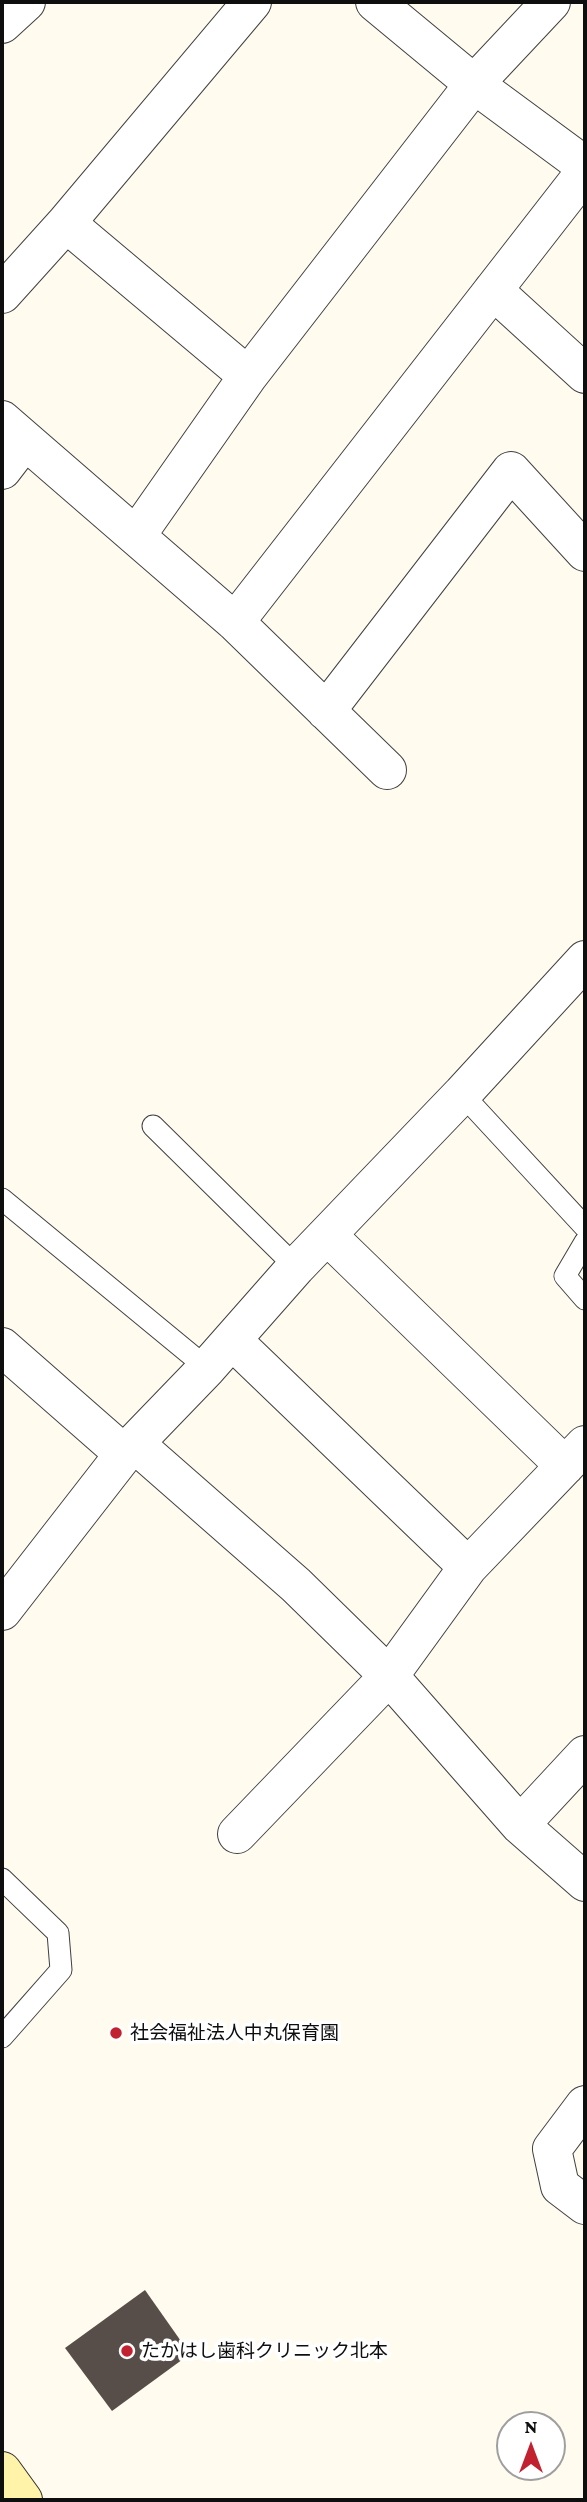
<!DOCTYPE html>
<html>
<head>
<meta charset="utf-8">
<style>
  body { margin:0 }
  #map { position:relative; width:587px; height:2502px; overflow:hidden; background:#fffbee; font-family:"Crimson Pro",serif }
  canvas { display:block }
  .frame { position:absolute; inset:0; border:4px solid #0e0e0e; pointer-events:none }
  .north { position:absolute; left:496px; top:2411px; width:70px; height:70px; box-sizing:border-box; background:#fff; border:2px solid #9f9f9f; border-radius:50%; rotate:0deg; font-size:19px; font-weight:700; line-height:28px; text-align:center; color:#0e0e0e }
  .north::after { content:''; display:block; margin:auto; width:24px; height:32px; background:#c22230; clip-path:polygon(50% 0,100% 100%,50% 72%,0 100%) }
</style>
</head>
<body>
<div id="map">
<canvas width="587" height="2502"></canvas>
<div class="frame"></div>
<div class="north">N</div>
</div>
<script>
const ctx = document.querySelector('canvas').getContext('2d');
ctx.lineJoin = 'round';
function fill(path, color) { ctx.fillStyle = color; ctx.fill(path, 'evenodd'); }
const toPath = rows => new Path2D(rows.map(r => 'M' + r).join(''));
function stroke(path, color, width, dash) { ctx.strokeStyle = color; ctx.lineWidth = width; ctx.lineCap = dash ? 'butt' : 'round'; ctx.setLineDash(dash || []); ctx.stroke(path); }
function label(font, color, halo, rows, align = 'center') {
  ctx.font = font + ' "Crimson Pro","Noto Sans JP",serif'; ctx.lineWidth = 7; ctx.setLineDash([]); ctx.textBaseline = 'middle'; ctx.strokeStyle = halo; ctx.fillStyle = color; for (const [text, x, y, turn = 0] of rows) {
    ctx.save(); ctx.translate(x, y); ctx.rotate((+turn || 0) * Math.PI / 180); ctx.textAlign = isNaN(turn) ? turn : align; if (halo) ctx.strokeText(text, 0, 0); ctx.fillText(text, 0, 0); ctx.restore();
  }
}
const building = toPath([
  [145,2290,190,2354,112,2411,65,2348]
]);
const service = toPath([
  [462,1094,585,1227],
  [153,1126,296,1267],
  [2,1199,207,1368],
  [585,1242,565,1276,585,1299],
  [2,1879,58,1933,61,1970,2,2037]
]);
const minor = toPath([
  [375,2,474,84,585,166],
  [2,24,26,2],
  [66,223,248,376],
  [493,290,585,374],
  [2,294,66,223,252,2],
  [2,420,235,622,387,770],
  [2,470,25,440],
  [136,536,248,376,474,84,551,2],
  [235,622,585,172],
  [326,711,511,471,585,552],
  [327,1235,565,1466],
  [232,1340,468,1567],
  [2,1347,124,1454],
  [134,1443,296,1585,389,1676,520,1825,585,1882],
  [2,1611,124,1454,207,1368,296,1267,462,1094,585,960],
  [520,1825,585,1755],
  [237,1834,389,1676,468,1567,585,1445],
  [585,2105,552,2149,560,2186,585,2205]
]);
const secondary = toPath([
  [2,2471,23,2500]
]);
const markers = [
  [116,2033,7,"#c22230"],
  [127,2351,7,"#c22230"]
];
const poiNames = [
  ["社会福祉法人中丸保育園",130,2033],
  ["たかはし歯科クリニック北本",141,2351]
];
fill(building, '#574e4a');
stroke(service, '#414141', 23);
stroke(minor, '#414141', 40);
stroke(secondary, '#303030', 40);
stroke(service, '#fff', 21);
stroke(minor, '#fff', 38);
stroke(secondary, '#fff2a9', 38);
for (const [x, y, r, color] of markers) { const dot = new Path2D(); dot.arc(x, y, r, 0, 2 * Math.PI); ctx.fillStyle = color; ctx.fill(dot); stroke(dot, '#fff', 2.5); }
label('19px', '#0e0e0e', '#fff', poiNames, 'left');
</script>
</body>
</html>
